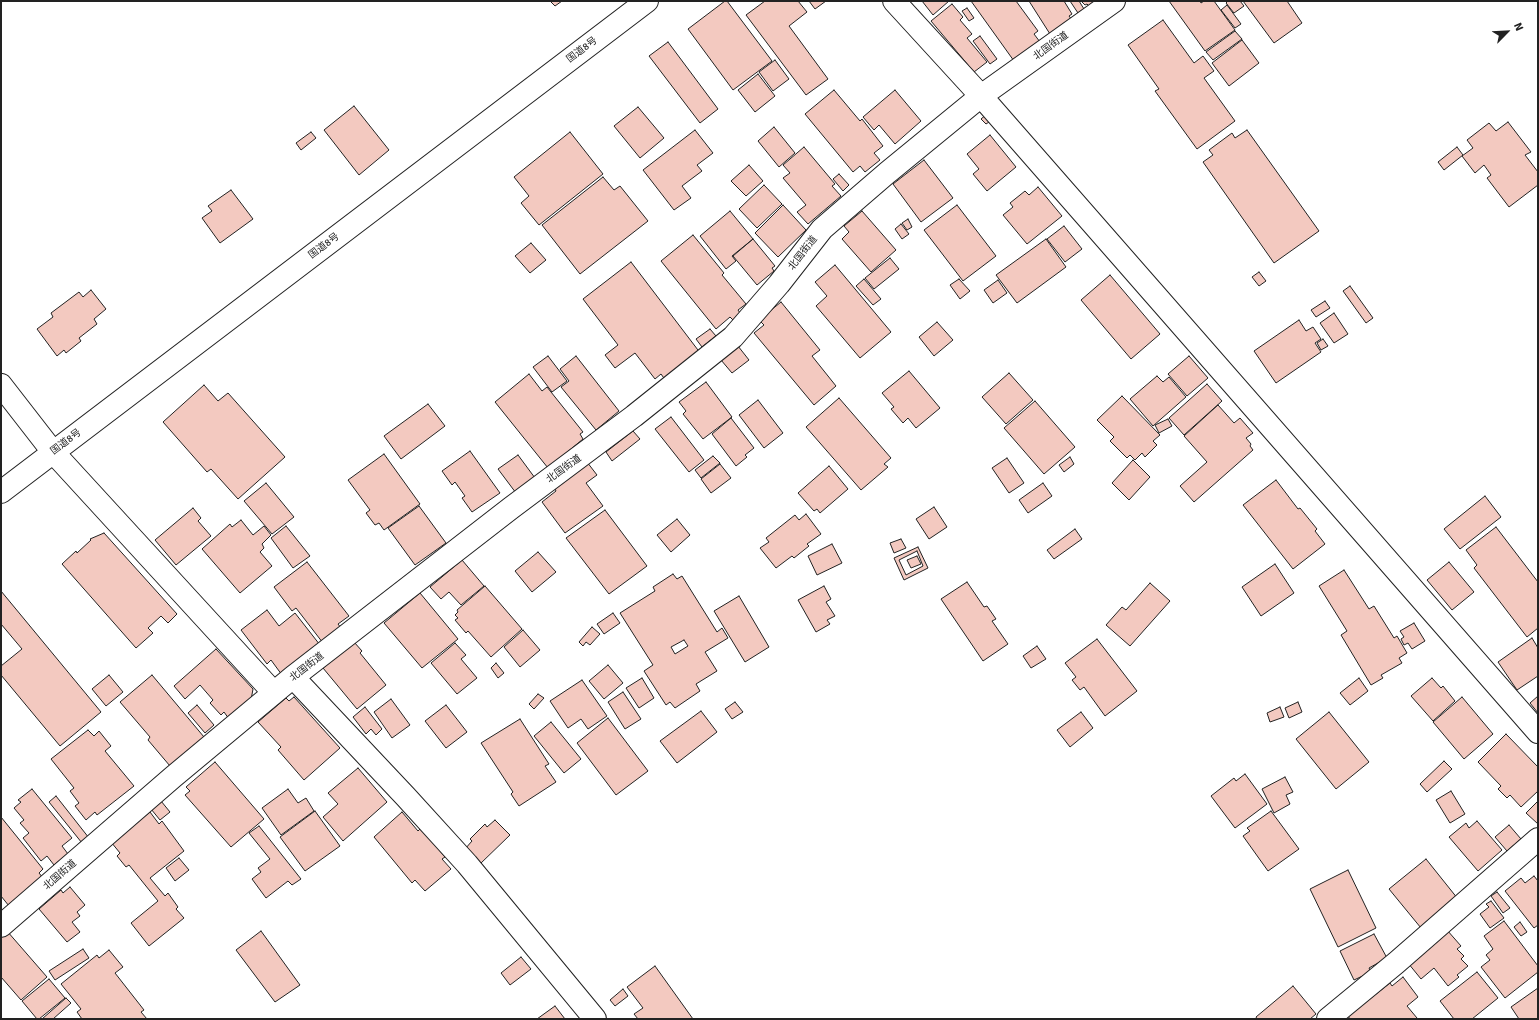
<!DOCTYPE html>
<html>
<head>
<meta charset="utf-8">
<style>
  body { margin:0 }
  #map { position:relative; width:1539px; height:1020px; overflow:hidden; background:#fff; font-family:Signika,sans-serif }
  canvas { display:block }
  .frame { position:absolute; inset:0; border:2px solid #222; pointer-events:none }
  .north { position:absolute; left:1487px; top:12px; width:40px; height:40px; -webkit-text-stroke:3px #fff; paint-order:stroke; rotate:66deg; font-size:11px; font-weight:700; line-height:16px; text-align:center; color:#222 }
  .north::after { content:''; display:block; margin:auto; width:14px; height:18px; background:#222; clip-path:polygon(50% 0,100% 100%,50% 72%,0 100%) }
</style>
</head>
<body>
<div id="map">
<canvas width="1539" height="1020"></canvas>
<div class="frame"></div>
<div class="north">N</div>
</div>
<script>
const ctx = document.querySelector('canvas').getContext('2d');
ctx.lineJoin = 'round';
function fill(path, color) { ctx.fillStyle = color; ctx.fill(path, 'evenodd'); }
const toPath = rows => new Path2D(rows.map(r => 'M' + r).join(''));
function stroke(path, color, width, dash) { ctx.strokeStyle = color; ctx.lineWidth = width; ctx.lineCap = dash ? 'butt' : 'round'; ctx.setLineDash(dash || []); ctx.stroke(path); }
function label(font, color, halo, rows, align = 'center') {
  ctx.font = font + ' Signika,"Noto Sans JP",sans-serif'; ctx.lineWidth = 3; ctx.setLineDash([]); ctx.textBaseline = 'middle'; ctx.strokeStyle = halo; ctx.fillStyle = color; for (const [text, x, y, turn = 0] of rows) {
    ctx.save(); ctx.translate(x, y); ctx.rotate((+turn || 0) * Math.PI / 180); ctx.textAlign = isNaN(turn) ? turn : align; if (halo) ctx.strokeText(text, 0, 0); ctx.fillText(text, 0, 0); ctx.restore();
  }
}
const building = toPath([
  [550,1,562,1,555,6,550,1],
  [725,1,727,1,772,61,733,90,688,29,725,1],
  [765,1,798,1,807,12,789,26,828,79,806,95,746,15,765,1],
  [809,1,826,1,815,9,809,1],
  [922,1,949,1,933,15,922,1],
  [971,1,1016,1,1038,31,1034,34,1040,42,1014,61,971,1],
  [1029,1,1064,1,1072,14,1069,16,1072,20,1050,34,1029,1],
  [1070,1,1079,1,1084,9,1078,13,1070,1],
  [1081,1,1095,1,1089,6,1087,4,1085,5,1081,1],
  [1169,1,1200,1,1201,3,1204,1,1214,1,1235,30,1205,51,1169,1],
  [1228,1,1240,1,1244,6,1234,13,1226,3,1228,1],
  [1243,1,1287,1,1302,23,1274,43,1243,1],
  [952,4,963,17,960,20,972,34,967,38,987,62,974,72,931,21,952,4],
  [1227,5,1241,24,1235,28,1221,10,1227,5],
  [967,8,974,18,969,21,962,11,967,8],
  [1163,20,1194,63,1203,56,1214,71,1204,78,1235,121,1197,149,1155,91,1159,89,1128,45,1163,20],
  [1235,31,1242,39,1213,60,1206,52,1235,31],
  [980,36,997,59,990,64,973,41,980,36],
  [1242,40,1259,63,1229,86,1212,63,1242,40],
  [668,42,718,109,700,123,649,56,668,42],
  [775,60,789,79,773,91,759,72,775,60],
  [758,74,775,96,755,112,738,90,758,74],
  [834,90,860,121,862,119,883,146,874,153,880,160,865,172,860,166,853,172,805,114,834,90],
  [895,90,921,121,895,144,879,125,874,130,863,117,895,90],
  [354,106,389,150,359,175,324,130,354,106],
  [638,107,664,138,640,158,614,126,638,107],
  [987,114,992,120,986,124,981,119,987,114],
  [1508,122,1531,152,1525,155,1538,172,1538,185,1509,207,1487,178,1491,175,1484,165,1475,173,1462,156,1473,148,1467,140,1489,123,1496,131,1508,122],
  [774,127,795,153,779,167,758,141,774,127],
  [695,130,713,153,697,165,702,171,682,186,691,198,674,210,643,170,695,130],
  [1247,130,1319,231,1274,263,1203,162,1213,155,1209,150,1232,133,1235,138,1247,130],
  [311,132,316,138,301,150,296,143,311,132],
  [570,132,603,174,539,225,521,203,529,196,514,177,570,132],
  [990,135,1016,167,987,191,973,174,979,169,967,154,990,135],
  [804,147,835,184,832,186,841,196,808,224,797,212,806,205,783,178,790,173,783,165,804,147],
  [1457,147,1463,155,1444,170,1438,162,1457,147],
  [924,160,953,198,921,222,893,184,924,160],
  [749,165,763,181,746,196,731,181,749,165],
  [839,174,849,185,843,191,833,179,839,174],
  [603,177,614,190,620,186,648,221,580,274,542,225,603,177],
  [764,185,782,204,757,228,739,209,764,185],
  [1038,187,1062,216,1027,244,1003,215,1013,207,1010,203,1025,191,1029,195,1038,187],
  [231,190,253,219,220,243,202,218,212,211,208,206,231,190],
  [783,205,806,230,778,257,755,233,783,205],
  [957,205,996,256,963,281,924,230,957,205],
  [730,211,753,239,732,256,736,261,726,269,700,236,730,211],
  [862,211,896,250,871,272,842,239,849,232,844,226,862,211],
  [908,219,912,227,907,230,902,223,908,219],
  [901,224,909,234,902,239,895,229,901,224],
  [1064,226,1082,249,1065,262,1047,239,1064,226],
  [693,235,724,273,722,275,746,304,738,310,740,313,733,320,730,317,716,329,661,261,693,235],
  [753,239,775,266,772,268,774,271,757,285,733,256,753,239],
  [1046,239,1066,267,1017,303,996,275,1046,239],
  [531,243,546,260,530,273,515,256,531,243],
  [890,258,899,269,874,289,865,278,890,258],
  [631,262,701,354,666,381,661,374,655,379,635,353,615,368,605,355,618,345,583,299,631,262],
  [835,265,891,332,860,358,816,306,827,296,815,282,835,265],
  [1259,272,1266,281,1259,286,1252,277,1259,272],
  [1110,275,1160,334,1131,359,1081,300,1110,275],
  [864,279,881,299,873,305,856,286,864,279],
  [959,279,970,291,960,299,950,285,959,279],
  [998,280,1007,293,993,303,984,290,998,280],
  [1350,286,1373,318,1366,323,1343,291,1350,286],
  [91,290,106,309,94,319,97,324,79,338,81,341,66,353,64,350,57,356,37,329,53,317,51,313,79,292,83,297,91,290],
  [1325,301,1330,308,1316,317,1311,310,1325,301],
  [781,302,820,350,812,356,836,386,814,405,754,333,764,325,759,320,781,302],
  [1334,313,1348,334,1334,343,1320,323,1334,313],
  [1299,320,1306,331,1313,327,1321,339,1315,343,1321,352,1276,383,1254,351,1299,320],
  [937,322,953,340,934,356,919,337,937,322],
  [710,329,716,336,702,347,696,339,710,329],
  [1323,339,1328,346,1321,350,1317,343,1323,339],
  [738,346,749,360,732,373,721,360,738,346],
  [548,356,567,381,552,392,533,367,548,356],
  [576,356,619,411,596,430,561,387,569,381,560,369,576,356],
  [1189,356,1208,378,1187,396,1168,374,1189,356],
  [909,371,940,408,916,428,908,418,903,423,891,409,894,407,882,393,909,371],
  [1009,373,1033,400,1006,424,982,397,1009,373],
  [529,374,542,391,547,387,583,432,580,434,583,439,548,468,495,402,529,374],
  [1157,376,1163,382,1169,377,1186,397,1153,426,1130,399,1157,376],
  [706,382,732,417,703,439,683,414,686,411,679,402,706,382],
  [1207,384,1222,401,1184,435,1169,418,1207,384],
  [204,385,218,401,228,393,285,457,238,499,211,469,207,472,163,422,204,385],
  [1122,396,1160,435,1153,441,1157,445,1145,457,1142,453,1135,460,1130,455,1127,458,1110,441,1114,437,1097,420,1122,396],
  [839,398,891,458,884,464,888,467,861,490,806,427,839,398],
  [758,400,783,433,764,448,739,415,758,400],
  [1035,401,1075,447,1044,474,1004,428,1035,401],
  [428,404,445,426,401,459,384,436,428,404],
  [1218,405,1234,423,1240,418,1253,433,1246,438,1251,444,1250,446,1253,450,1194,502,1180,486,1207,462,1184,436,1218,405],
  [671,417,704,460,689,472,655,429,671,417],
  [731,418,754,448,745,455,747,457,736,466,712,434,731,418],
  [1168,419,1172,426,1159,433,1155,425,1168,419],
  [633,431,640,439,612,461,606,452,633,431],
  [470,451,500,493,472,512,462,498,465,496,455,482,452,485,442,471,470,451],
  [384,454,420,504,384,530,379,523,375,525,366,513,370,510,348,480,384,454],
  [518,455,535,478,516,493,498,469,518,455],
  [713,456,720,463,701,478,695,470,713,456],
  [1070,457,1074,464,1064,472,1059,465,1070,457],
  [1007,458,1024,483,1009,493,992,468,1007,458],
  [1133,460,1150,477,1129,500,1112,483,1133,460],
  [587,462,597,475,586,483,603,506,565,533,542,502,556,491,554,487,587,462],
  [720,464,731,478,711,493,701,479,720,464],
  [829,466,848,489,820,513,817,509,814,511,798,493,829,466],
  [1276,480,1298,509,1300,508,1317,529,1315,531,1325,544,1293,569,1243,505,1276,480],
  [266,483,294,517,272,534,244,501,266,483],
  [1043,483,1052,496,1028,513,1019,500,1043,483],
  [1485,496,1501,517,1460,549,1444,529,1485,496],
  [419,506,446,543,415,565,388,528,419,506],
  [934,507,947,527,929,539,916,519,934,507],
  [193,508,201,518,198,521,211,536,176,565,155,540,193,508],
  [605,510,647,566,609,594,566,538,605,510],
  [806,514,821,534,807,544,809,546,794,558,792,556,776,568,760,548,769,542,766,538,795,515,799,520,806,514],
  [677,519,690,535,671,552,657,535,677,519],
  [241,520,253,535,264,526,271,535,262,544,264,548,260,552,272,566,240,593,202,549,230,524,232,527,241,520],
  [286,526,310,556,293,568,271,538,286,526],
  [1496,527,1538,582,1538,628,1527,637,1474,568,1477,565,1466,550,1496,527],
  [1075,529,1082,539,1054,559,1047,550,1075,529],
  [104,533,177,614,168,623,161,616,148,628,153,633,136,648,62,564,76,551,77,553,91,540,90,539,104,533],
  [901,539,906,548,894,553,890,543,901,539],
  [832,544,842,563,817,575,808,556,832,544],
  [918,547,928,568,904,580,894,558,918,547],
  [917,551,923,566,906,575,899,560,917,551],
  [538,552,556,572,532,592,515,571,538,552],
  [917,556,921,564,911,568,907,560,917,556],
  [462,560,484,586,461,605,449,592,441,599,430,587,462,560],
  [307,562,349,616,338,624,341,628,323,643,296,608,292,611,274,587,307,562],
  [1449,562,1474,592,1452,610,1427,580,1449,562],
  [1275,564,1294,593,1261,616,1242,587,1275,564],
  [1344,570,1369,609,1374,606,1394,638,1397,636,1407,653,1399,658,1402,663,1381,675,1383,678,1371,685,1341,635,1347,631,1319,586,1344,570],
  [673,574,677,579,682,576,717,632,722,628,728,638,705,652,717,671,696,684,700,691,675,708,670,702,666,705,644,671,653,665,620,613,655,591,653,587,673,574],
  [684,640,688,646,675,654,671,647,684,640],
  [967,582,984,607,987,606,996,619,992,621,1008,644,983,661,941,599,967,582],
  [1150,583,1170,601,1130,646,1106,625,1122,607,1126,610,1150,583],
  [485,586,522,629,491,657,468,631,466,633,455,620,458,618,455,615,458,612,457,610,485,586],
  [824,586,831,599,826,602,835,616,827,620,830,624,816,632,798,600,824,586],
  [1,591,101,712,60,746,1,675,1,666,22,649,1,624,1,591],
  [420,593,458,639,422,668,384,623,420,593],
  [739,596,769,647,745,662,714,611,739,596],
  [267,610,279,626,295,613,320,645,282,675,271,660,267,664,241,630,267,610],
  [613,613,620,623,604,634,597,624,613,613],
  [1414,623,1425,641,1412,649,1408,643,1404,645,1401,639,1404,637,1400,631,1414,623],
  [592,627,600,634,590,645,586,642,583,646,579,642,592,627],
  [523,630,540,650,520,667,504,647,523,630],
  [1532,638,1538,648,1538,676,1517,690,1498,662,1532,638],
  [1097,639,1137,691,1105,716,1084,687,1080,690,1072,680,1076,677,1065,663,1097,639],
  [354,642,362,651,360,653,386,685,357,709,323,668,354,642],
  [455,643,466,655,461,659,477,678,457,694,431,663,455,643],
  [1037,646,1046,659,1031,668,1023,656,1037,646],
  [216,649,253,689,251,700,229,719,224,712,221,715,210,703,213,700,200,685,185,699,174,686,216,649],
  [496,663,504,673,498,678,491,668,496,663],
  [608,665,623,683,604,699,589,681,608,665],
  [109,675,123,692,106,706,92,689,109,675],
  [152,675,204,737,170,766,148,740,150,737,120,702,152,675],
  [642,678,654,698,639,708,626,688,642,678],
  [1359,678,1368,691,1350,705,1340,693,1359,678],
  [1432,678,1441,688,1443,686,1455,701,1433,721,1411,696,1432,678],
  [582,680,607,716,588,729,581,719,568,728,550,701,582,680],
  [623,692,641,719,625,729,608,702,623,692],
  [538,694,544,698,534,709,529,704,538,694],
  [1538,696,1538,713,1530,703,1538,696],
  [294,697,340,748,304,780,278,750,281,747,258,722,286,698,289,701,294,697],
  [1462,697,1493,734,1464,759,1433,722,1462,697],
  [391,699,410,725,392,738,374,712,391,699],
  [735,702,743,712,732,719,725,709,735,702],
  [1298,702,1302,712,1289,718,1285,708,1298,702],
  [197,705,214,725,205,733,188,713,197,705],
  [446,705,467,732,446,748,425,721,446,705],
  [365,707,382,729,376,735,371,729,366,734,353,717,365,707],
  [1280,707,1284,717,1270,722,1267,713,1280,707],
  [701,711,717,732,677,763,660,741,701,711],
  [1081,712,1093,728,1070,747,1057,730,1081,712],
  [1329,712,1369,762,1336,789,1296,739,1329,712],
  [608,718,648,771,616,795,577,743,608,718],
  [520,719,549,764,545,766,556,782,519,806,511,794,513,792,481,743,520,719],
  [551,722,581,759,564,773,534,736,551,722],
  [88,730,94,736,99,731,111,746,105,751,134,786,97,815,95,812,86,820,75,806,79,803,70,791,74,788,51,759,88,730],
  [1506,734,1538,767,1538,791,1521,807,1510,795,1507,798,1498,789,1501,786,1478,762,1506,734],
  [1444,761,1452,769,1427,792,1420,784,1444,761],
  [215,762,264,819,231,847,185,795,190,791,186,787,215,762],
  [358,768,387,802,343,841,323,817,338,804,328,793,358,768],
  [1245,774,1267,804,1235,828,1211,796,1234,778,1236,781,1245,774],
  [1285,777,1293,792,1286,795,1290,804,1274,813,1262,789,1285,777],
  [32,789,72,838,62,846,68,854,54,865,47,856,41,861,23,838,29,833,20,823,24,820,14,808,21,802,18,800,32,789],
  [288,789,298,803,306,798,314,811,281,835,262,808,288,789],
  [1451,791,1465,814,1450,823,1436,800,1451,791],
  [56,796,89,838,82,843,49,802,56,796],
  [161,801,170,812,160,820,151,809,161,801],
  [1538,801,1538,824,1526,813,1538,801],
  [315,811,340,846,305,871,280,837,315,811],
  [1271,811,1299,849,1268,871,1243,836,1250,831,1247,828,1271,811],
  [150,812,159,824,162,821,184,851,150,878,165,896,168,893,178,907,176,909,184,918,149,946,131,923,158,901,129,865,126,867,117,856,120,853,111,842,150,812],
  [402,812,418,831,421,828,445,857,442,859,451,869,425,891,415,880,412,883,374,837,402,812],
  [1,817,43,869,39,873,43,878,9,906,1,896,1,817],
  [495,820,510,835,480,864,465,849,472,841,470,839,485,824,487,827,495,820],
  [1477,821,1502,850,1478,871,1449,837,1466,823,1469,828,1477,821],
  [1509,825,1521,839,1507,851,1495,837,1509,825],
  [259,826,301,879,292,885,288,881,266,898,252,879,261,872,258,868,270,859,249,833,259,826],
  [179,858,189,870,175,881,166,868,179,858],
  [1426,859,1458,899,1421,928,1389,889,1426,859],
  [1348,870,1376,928,1338,947,1310,889,1348,870],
  [1534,876,1538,881,1538,925,1534,928,1505,891,1521,878,1525,883,1534,876],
  [70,887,85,905,77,912,80,916,72,922,80,932,67,942,39,909,61,890,63,893,70,887],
  [1497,892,1510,908,1503,913,1491,896,1497,892],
  [1491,901,1504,918,1490,928,1480,914,1489,907,1486,904,1491,901],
  [1504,921,1538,966,1538,972,1505,998,1481,967,1490,960,1486,955,1493,949,1484,936,1504,921],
  [1520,922,1527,932,1521,936,1514,927,1520,922],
  [1447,930,1461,946,1457,949,1464,956,1461,959,1468,966,1457,975,1459,977,1448,986,1434,968,1421,979,1408,963,1447,930],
  [7,931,47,977,21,1000,1,977,1,936,7,931],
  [261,931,300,985,275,1002,236,950,261,931],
  [1374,934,1387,958,1369,968,1371,972,1354,980,1340,951,1374,934],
  [83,949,89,958,55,980,49,971,83,949],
  [109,950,123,967,115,973,144,1010,141,1012,147,1019,82,1019,77,1012,81,1009,61,984,97,955,99,958,109,950],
  [521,957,531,969,510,985,501,973,521,957],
  [655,966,693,1019,638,1019,634,1014,643,1008,627,987,655,966],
  [1477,972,1498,998,1472,1019,1454,1019,1440,1001,1477,972],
  [1403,977,1418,997,1407,1006,1417,1018,1416,1019,1350,1019,1348,1016,1390,983,1392,986,1403,977],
  [49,979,65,998,39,1019,37,1019,22,1001,49,979],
  [1293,986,1316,1014,1310,1019,1257,1019,1256,1017,1293,986],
  [1538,988,1538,1019,1519,1019,1511,1007,1538,988],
  [623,989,628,996,615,1006,610,1000,623,989],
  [66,998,71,1003,53,1019,42,1019,66,998],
  [555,1006,565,1019,537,1019,555,1006]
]);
const street = toPath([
  [894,1,981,96,1538,732],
  [1,385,53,452,274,693],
  [293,677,406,797,467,864,595,1019],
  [1,926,173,777,293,677,511,508,634,416,733,337,779,284,822,229,887,173,981,96,1114,1],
  [1328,1019,1396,963,1538,839]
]);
const highway = toPath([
  [1,492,647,1]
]);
const streetNames = [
  ["北国街道",1051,46,-36],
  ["国道8号",582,50,-37],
  ["国道8号",324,246,-37],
  ["北国街道",803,253,-52],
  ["国道8号",66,442,-37],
  ["北国街道",564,469,-36],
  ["北国街道",307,667,-38],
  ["北国街道",60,875,-41]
];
fill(building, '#f3c9c0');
stroke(building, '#222', 1);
stroke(street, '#222', 24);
stroke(highway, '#222', 24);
stroke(street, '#fff', 22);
stroke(highway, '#fff', 22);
label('10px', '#222', '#fff', streetNames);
</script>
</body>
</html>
